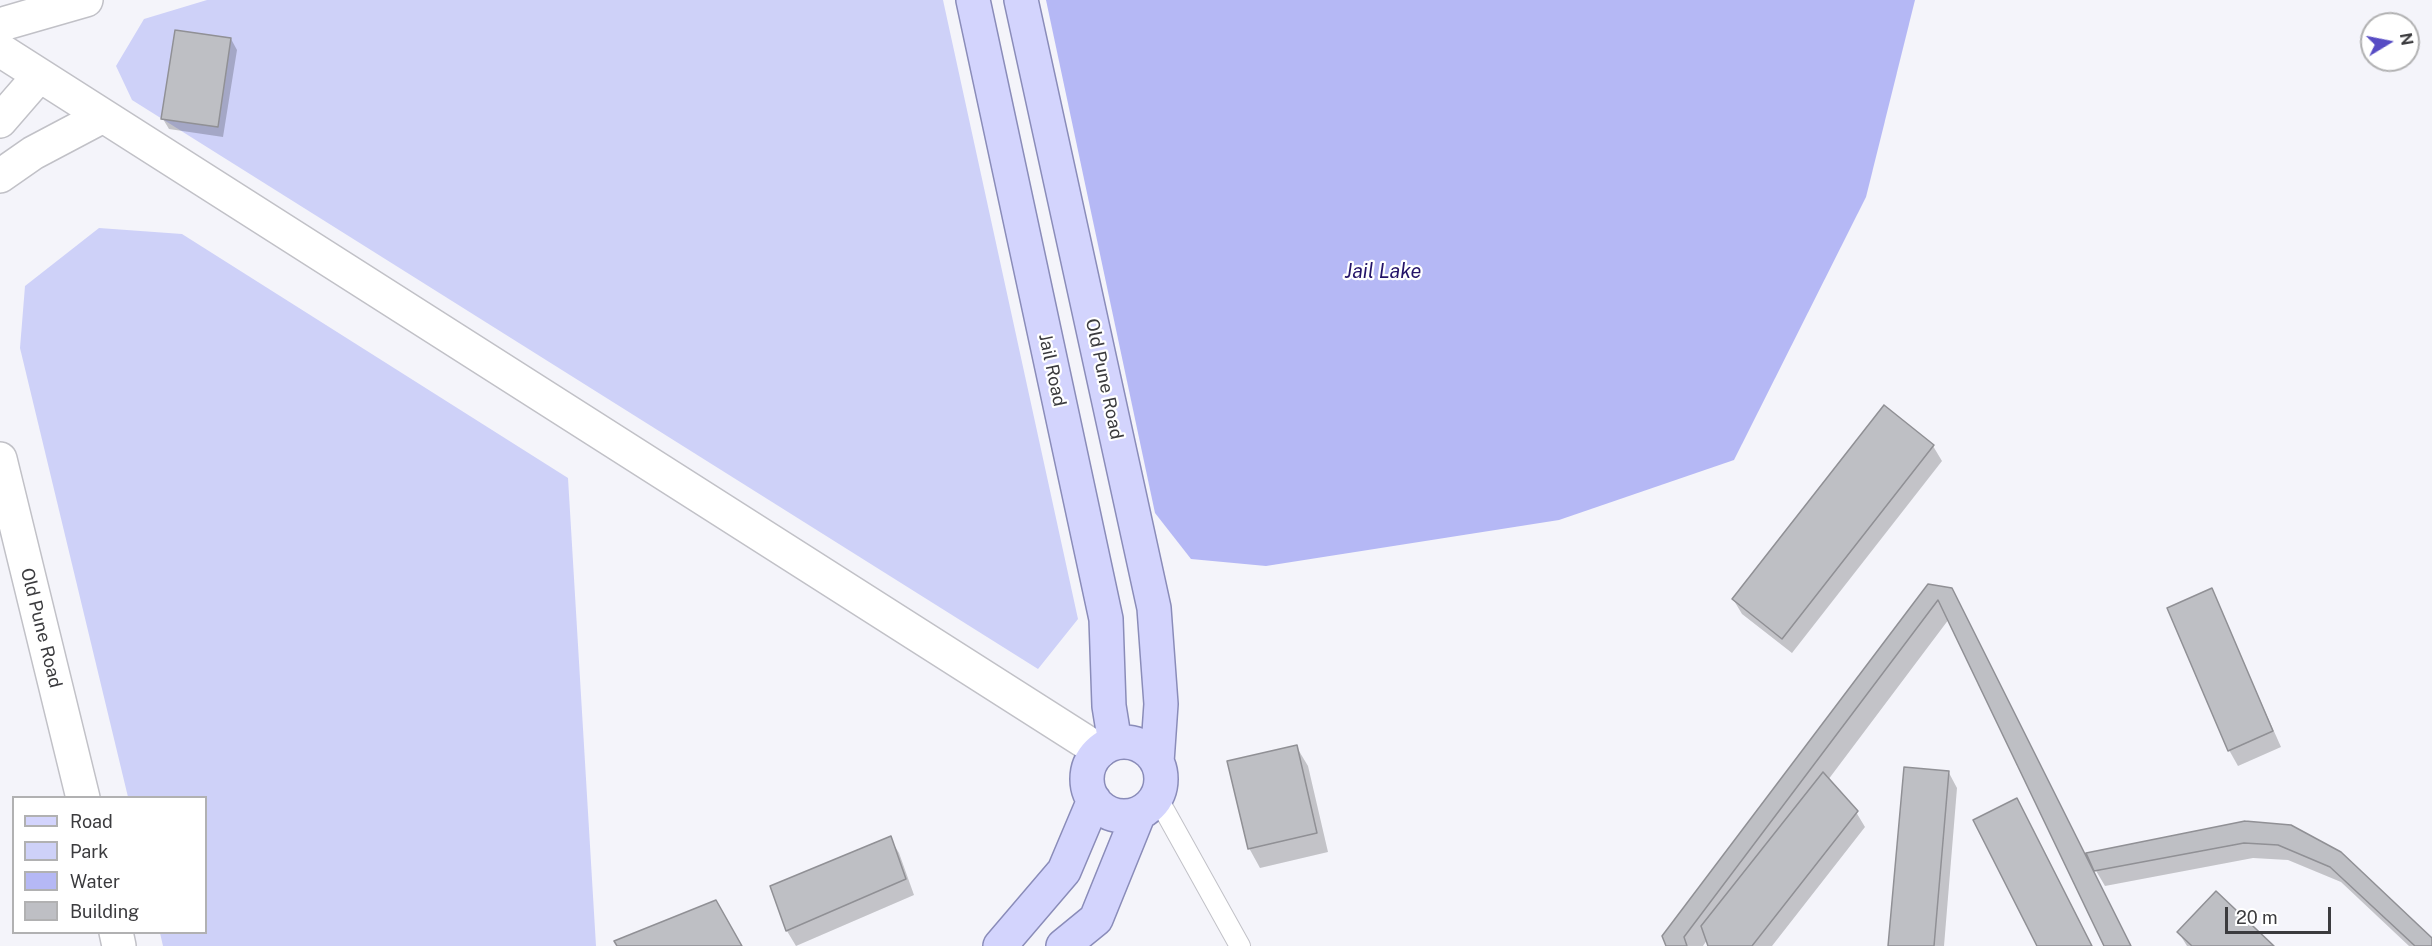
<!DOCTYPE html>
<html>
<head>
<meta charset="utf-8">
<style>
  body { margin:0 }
  #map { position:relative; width:2432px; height:946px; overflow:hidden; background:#f4f4fa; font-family:"Public Sans",sans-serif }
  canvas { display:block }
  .legend { position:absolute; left:12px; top:796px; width:195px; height:138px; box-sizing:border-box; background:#fff; border:2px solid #b1b1b2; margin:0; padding:8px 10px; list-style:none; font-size:18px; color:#3b3b3e }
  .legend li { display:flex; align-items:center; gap:12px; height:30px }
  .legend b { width:30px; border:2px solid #b1b1b2 }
  .north { position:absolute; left:2360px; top:12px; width:60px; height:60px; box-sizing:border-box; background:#fff; border:2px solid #b1b1b2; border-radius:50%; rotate:80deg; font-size:16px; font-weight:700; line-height:24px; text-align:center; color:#3b3b3e }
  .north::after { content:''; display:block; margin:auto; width:21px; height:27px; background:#574cc4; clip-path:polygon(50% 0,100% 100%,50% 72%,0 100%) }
  .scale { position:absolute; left:2225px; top:907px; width:106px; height:27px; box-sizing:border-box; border:3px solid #3b3b3e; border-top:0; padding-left:8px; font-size:18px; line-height:21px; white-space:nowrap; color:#3b3b3e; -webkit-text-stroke:4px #fff; paint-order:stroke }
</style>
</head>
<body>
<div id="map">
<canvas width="2432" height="946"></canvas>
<ul class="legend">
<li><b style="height:8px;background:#d3d4fd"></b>Road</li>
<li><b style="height:16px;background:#ced1f8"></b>Park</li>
<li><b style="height:16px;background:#b5b8f5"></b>Water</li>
<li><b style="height:16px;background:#bebfc4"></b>Building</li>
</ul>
<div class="north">N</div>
<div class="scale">20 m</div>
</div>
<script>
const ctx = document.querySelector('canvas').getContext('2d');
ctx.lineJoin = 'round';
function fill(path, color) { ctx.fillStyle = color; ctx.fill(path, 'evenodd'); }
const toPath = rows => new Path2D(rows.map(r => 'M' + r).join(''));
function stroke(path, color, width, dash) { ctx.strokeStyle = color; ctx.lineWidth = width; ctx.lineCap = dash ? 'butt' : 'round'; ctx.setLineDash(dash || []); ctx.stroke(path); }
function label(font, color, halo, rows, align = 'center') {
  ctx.font = font + ' "Public Sans",sans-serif'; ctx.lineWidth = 4.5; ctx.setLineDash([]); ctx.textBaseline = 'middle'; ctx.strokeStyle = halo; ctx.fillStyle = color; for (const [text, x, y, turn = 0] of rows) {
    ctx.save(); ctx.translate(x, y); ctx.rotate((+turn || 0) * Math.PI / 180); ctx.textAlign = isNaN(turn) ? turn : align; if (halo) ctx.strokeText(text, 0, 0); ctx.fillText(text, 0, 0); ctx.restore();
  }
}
const green = toPath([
  [207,0,943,0,1078,619,1038,669,132,100,116,66,144,19],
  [99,228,182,234,568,478,596,946,163,946,160,933,206,932,206,798,128,797,20,348,25,286]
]);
const water = toPath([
  [1046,0,1915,0,1866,197,1734,460,1559,520,1266,566,1191,559,1155,513]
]);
const shadow = toPath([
  [231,39,237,50,223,137,169,129,163,119],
  [1884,407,1933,446,1942,461,1792,653,1742,614,1733,599],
  [1928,585,1951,589,2085,855,2245,823,2291,827,2432,940,2432,946,2409,946,2341,882,2288,860,2253,858,2105,886,2095,869,2093,870,2131,946,2106,946,1949,619,1828,780,1856,812,1865,827,1772,946,1710,946,1707,940,1703,946,1667,946],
  [2211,590,2281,747,2238,766,2229,750],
  [1296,746,1308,766,1328,852,1260,868,1249,848],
  [1949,773,1957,788,1944,946,1889,946],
  [890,838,899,853,914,895,796,946,787,931,772,887],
  [2179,933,2272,946,2187,946]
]);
const building = toPath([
  [175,30,231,38,218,127,161,119,175,30],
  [1884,405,1934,445,1782,639,1732,599,1884,405],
  [1928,584,1952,588,2131,946,2104,946,1938,600,1684,937,1687,946,1666,946,1662,936,1928,584],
  [2212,588,2273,731,2228,751,2167,608,2212,588],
  [1297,745,1317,833,1248,849,1227,761,1297,745],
  [1904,767,1949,771,1934,946,1888,946,1904,767],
  [1823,772,1858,811,1752,946,1708,946,1701,926,1823,772],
  [2017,798,2092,946,2037,946,1973,820,2017,798],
  [2245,821,2291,825,2341,852,2432,938,2432,946,2415,946,2330,867,2278,845,2244,843,2094,871,2086,853,2245,821],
  [891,836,906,879,786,931,770,886,891,836],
  [2216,891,2274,946,2192,946,2177,932,2216,891],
  [716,900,742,946,617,946,614,941,716,900]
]);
const service = toPath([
  [1157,797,1240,946]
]);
const secondary = toPath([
  [6,23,86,0],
  [0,50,1100,751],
  [0,121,39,76],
  [0,176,33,153,103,116],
  [0,459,83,798],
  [116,932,119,946]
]);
const primary = toPath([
  [973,0,1106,619,1109,706,1115,743],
  [1021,0,1154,608,1161,704,1157,762],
  '1087 779a37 37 0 1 1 74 0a37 37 0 1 1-74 0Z',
  [1000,946,1064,871,1094,800],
  [1063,946,1096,919,1139,813]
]);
const streetNames = [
  ["Jail Road",1052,370,78],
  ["Old Pune Road",1104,379,78],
  ["Old Pune Road",41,628,76]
];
const waterNames = [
  ["Jail Lake",1383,272]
];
fill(green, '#ced1f8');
fill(water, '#b5b8f5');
fill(shadow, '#0003');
fill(building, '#bebfc4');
stroke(building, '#909095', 1.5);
stroke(service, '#c1c1c7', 22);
stroke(secondary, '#c1c1c7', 36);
stroke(primary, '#8a8cb9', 36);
stroke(service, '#fff', 20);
stroke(secondary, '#fff', 33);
stroke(primary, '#d3d4fd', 33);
label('18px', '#3b3b3e', '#fff', streetNames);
label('italic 20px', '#241469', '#fff', waterNames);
</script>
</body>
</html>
